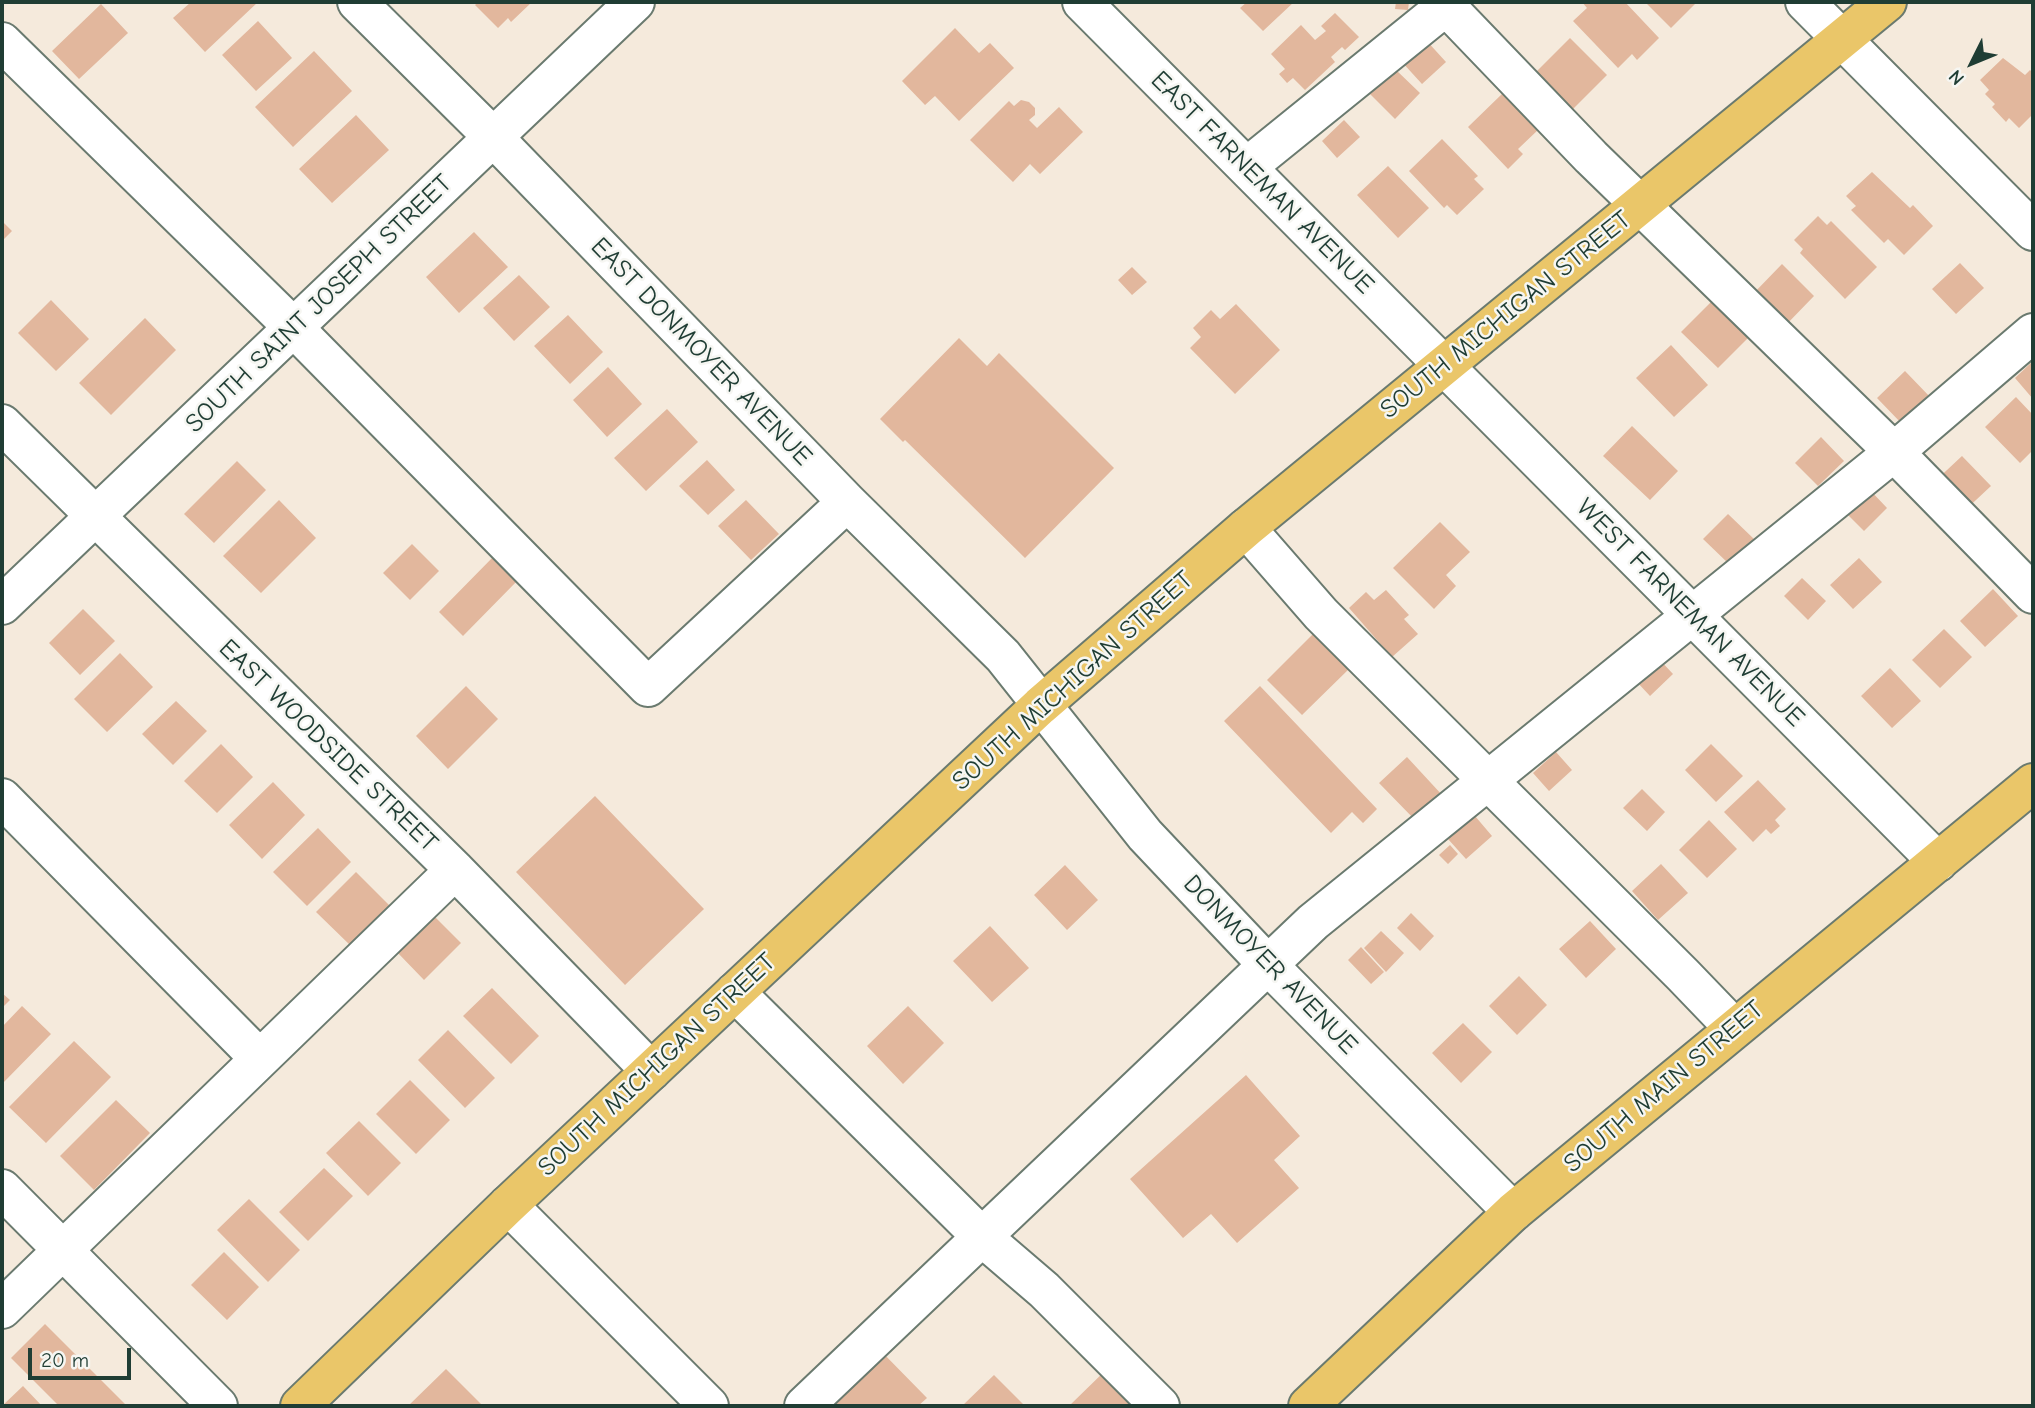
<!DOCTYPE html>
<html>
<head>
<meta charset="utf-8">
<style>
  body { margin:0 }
  #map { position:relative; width:2035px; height:1408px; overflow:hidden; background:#f5eadc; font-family:"Comic Neue",sans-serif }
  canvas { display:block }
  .frame { position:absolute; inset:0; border:4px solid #1f3d34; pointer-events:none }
  .north { position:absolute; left:1937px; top:28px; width:70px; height:70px; -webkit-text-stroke:5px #f6f6f2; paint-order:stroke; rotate:227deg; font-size:19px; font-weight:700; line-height:28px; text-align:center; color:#1f3d34 }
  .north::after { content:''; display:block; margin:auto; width:24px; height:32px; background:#1f3d34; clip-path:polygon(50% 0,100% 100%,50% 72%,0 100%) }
  .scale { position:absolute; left:28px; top:1348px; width:103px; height:32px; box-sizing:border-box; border:4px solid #1f3d34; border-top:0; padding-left:9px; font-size:21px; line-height:24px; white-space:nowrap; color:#1f3d34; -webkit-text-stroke:5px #f6f6f2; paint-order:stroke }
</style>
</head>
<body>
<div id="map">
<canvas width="2035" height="1408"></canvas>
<div class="frame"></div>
<div class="north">N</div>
<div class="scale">20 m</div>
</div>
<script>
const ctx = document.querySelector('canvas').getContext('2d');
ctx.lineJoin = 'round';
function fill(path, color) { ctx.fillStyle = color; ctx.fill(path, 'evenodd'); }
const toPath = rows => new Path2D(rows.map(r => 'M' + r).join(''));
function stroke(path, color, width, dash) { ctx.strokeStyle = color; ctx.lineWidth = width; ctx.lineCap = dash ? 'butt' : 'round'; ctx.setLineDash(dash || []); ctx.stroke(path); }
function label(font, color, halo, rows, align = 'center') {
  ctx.font = font + ' "Comic Neue",sans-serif'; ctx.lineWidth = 5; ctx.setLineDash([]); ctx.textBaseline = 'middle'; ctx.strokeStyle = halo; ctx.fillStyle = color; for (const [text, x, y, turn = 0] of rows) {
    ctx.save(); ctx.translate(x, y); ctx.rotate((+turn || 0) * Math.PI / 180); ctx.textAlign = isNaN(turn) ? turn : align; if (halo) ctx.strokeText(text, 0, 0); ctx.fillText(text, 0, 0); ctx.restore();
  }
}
const building = toPath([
  [191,2,258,2,205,52,173,18],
  [478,2,532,2,511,22,508,18,498,28,475,5],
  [1247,2,1294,2,1263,31,1240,8],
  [1396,2,1409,2,1408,10,1395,9],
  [1582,2,1625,2,1659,38,1637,60,1632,54,1618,68,1573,21,1587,8],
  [1645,2,1697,2,1671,28],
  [101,4,128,33,79,79,52,51],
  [1335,13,1359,37,1345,50,1342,47,1331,57,1335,62,1305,90,1293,78,1287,83,1279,74,1285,69,1271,54,1301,25,1315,40,1326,31,1321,26],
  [258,21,292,58,256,91,222,55],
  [955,28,979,53,990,43,1014,68,959,121,935,96,925,105,902,81],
  [1570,38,1607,75,1571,111,1534,74],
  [1425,39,1446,62,1422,84,1401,61],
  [314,51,352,91,293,147,255,107],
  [2003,58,2025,75,2030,70,2033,73,2033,114,2019,128,2009,118,2006,122,1992,107,1995,104,1985,94,1989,90,1980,80],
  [1395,69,1420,93,1395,119,1370,94],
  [1503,93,1539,129,1518,149,1523,154,1508,169,1468,127],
  [1021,100,1029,102,1035,108,1035,115,1029,120,1037,128,1059,107,1083,132,1040,174,1030,164,1013,182,970,140,1009,101,1014,106],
  [356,115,389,150,332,203,299,169],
  [1344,120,1360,137,1337,158,1322,141],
  [1442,139,1478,176,1474,179,1484,189,1457,215,1447,205,1444,208,1409,171],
  [1388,166,1429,208,1398,238,1357,195],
  [1872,172,1910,208,1913,205,1933,226,1904,255,1888,239,1884,243,1851,210,1856,206,1846,196],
  [1818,216,1827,225,1831,221,1877,267,1845,299,1800,253,1803,249,1794,240],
  [2,221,12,231,2,241],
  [474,232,508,267,459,313,426,277],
  [1960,263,1984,288,1956,314,1932,289],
  [1782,264,1814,296,1783,328,1751,296],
  [1132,267,1147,282,1132,295,1118,280],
  [519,275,550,307,514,341,483,308],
  [1714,299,1750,336,1718,368,1681,332],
  [51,300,89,339,56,371,18,333],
  [1236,304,1280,350,1235,394,1190,348,1201,337,1193,328,1211,310,1220,319],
  [568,315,603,352,570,384,534,346],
  [145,318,176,350,111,415,79,383],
  [959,338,987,366,999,353,1114,468,1025,558,905,440,903,442,880,419],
  [1671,345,1708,385,1674,417,1636,378],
  [2033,361,2033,399,2015,378],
  [608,367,642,404,607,437,573,400],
  [1905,371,1931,398,1903,425,1877,398],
  [2016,397,2033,415,2033,450,2020,463,1985,427],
  [667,409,698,442,646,491,614,458],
  [1632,426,1678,471,1650,500,1603,456],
  [1821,437,1844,461,1818,486,1795,463],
  [1962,456,1991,486,1961,514,1932,484],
  [707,460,735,490,708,515,679,486],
  [237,461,266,490,214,543,184,514],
  [1869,489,1887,508,1864,531,1846,513],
  [279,500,316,538,261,593,223,556],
  [746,500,779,534,751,560,718,526],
  [1728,514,1754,539,1729,564,1703,539],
  [1440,522,1470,552,1446,575,1456,586,1434,609,1393,568],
  [412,544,439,571,410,600,383,573],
  [495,555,519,579,463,636,439,612],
  [1859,558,1882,582,1853,609,1830,585],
  [1802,578,1826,601,1808,620,1784,596],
  [1993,589,2018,616,1985,647,1960,621],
  [1386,590,1409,615,1404,619,1418,634,1392,657,1349,608,1366,592,1374,600],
  [83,609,115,641,80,675,49,643],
  [1944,629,1972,657,1940,688,1912,660],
  [1316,631,1351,667,1302,715,1267,680],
  [120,653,153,687,107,732,74,699],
  [1659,659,1673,674,1650,696,1636,681],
  [1890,668,1921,701,1892,728,1861,696],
  [466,686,498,719,448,769,416,736],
  [1260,686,1377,809,1363,823,1352,812,1331,833,1224,721],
  [176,701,207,731,173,765,142,734],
  [221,744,253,777,217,813,184,781],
  [1711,744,1743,776,1716,802,1685,770],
  [1556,752,1572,770,1549,791,1533,773],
  [1407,757,1443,796,1416,821,1379,783],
  [1758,780,1786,809,1775,820,1780,826,1771,834,1766,829,1753,842,1724,812],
  [273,782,305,815,262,859,229,825],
  [1642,789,1665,812,1647,831,1623,808],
  [595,796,704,909,625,985,516,872],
  [1475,816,1492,836,1466,859,1448,839],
  [1709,820,1737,849,1707,878,1679,850],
  [318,828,351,862,307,906,273,872],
  [1450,845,1458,854,1448,864,1439,855],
  [1661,864,1688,893,1658,920,1632,891],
  [1065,865,1098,900,1067,930,1034,895],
  [356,872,392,908,352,947,316,912],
  [1411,913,1434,936,1420,951,1397,928],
  [433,915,461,943,424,980,396,951],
  [1590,921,1616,949,1586,978,1559,949],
  [990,926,1029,968,992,1002,953,961],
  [1381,931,1404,953,1386,972,1364,948],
  [1361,947,1384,972,1371,984,1348,960],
  [1519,976,1547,1005,1517,1035,1489,1006],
  [492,988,539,1036,511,1064,463,1016],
  [2,993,10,1000,2,1008],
  [22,1006,51,1034,2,1084,2,1027],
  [908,1006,944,1043,903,1084,867,1046],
  [1463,1023,1492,1052,1461,1083,1432,1053],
  [448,1030,495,1078,465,1108,418,1060],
  [74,1041,111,1077,46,1143,9,1107],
  [1246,1075,1300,1136,1274,1160,1299,1188,1237,1243,1211,1214,1183,1238,1130,1179],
  [410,1080,450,1120,416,1154,376,1114],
  [116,1100,150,1133,94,1190,60,1156],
  [359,1121,401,1163,368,1196,326,1153],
  [324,1168,353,1196,308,1241,279,1212],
  [249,1199,300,1250,268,1282,217,1230],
  [224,1252,259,1287,227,1320,191,1285],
  [45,1324,127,1406,59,1406,11,1358],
  [878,1348,927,1398,918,1406,820,1406],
  [1109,1367,1144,1406,1069,1406],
  [446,1369,483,1406,408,1406],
  [994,1375,1025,1406,962,1406],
  [23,1386,42,1406,2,1406]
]);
const minor = toPath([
  [357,2,494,138,847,502,1003,656,1145,835,1267,964,1513,1212],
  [1082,2,1938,862],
  [1805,2,2033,231],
  [1446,6,1591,157,1894,452,2033,594],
  [2,42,294,328,648,687,847,502],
  [1247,167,1451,2],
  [2,424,455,870,651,1071],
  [1246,528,1321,614,1683,975,1734,1028],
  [2,605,635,2],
  [2,798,259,1058],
  [735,992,981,1236,1044,1290,1160,1406],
  [2,1189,218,1406],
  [508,1205,709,1406],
  [2,1309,455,870],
  [804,1406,1313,922,1894,452,2033,333]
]);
const major = toPath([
  [300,1406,508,1205,1040,706,1246,528,1887,2],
  [1308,1406,1513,1212,2033,783]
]);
const streetNames = [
  ["EAST FARNEMAN AVENUE",1262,183,45],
  ["SOUTH SAINT JOSEPH STREET",319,304,-44],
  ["SOUTH MICHIGAN STREET",1506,315,-39],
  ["EAST DONMOYER AVENUE",701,352,46],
  ["WEST FARNEMAN AVENUE",1690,613,45],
  ["SOUTH MICHIGAN STREET",1073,681,-42],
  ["EAST WOODSIDE STREET",328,746,44],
  ["DONMOYER AVENUE",1270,965,46],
  ["SOUTH MICHIGAN STREET",657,1065,-43],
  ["SOUTH MAIN STREET",1664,1087,-40]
];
fill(building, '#e2b79d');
stroke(minor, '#6a7a6f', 42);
stroke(major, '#6a7a6f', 42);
stroke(minor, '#fff', 38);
stroke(major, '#eac669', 38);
label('26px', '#1f3d34', '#f6f6f2', streetNames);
</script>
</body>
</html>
